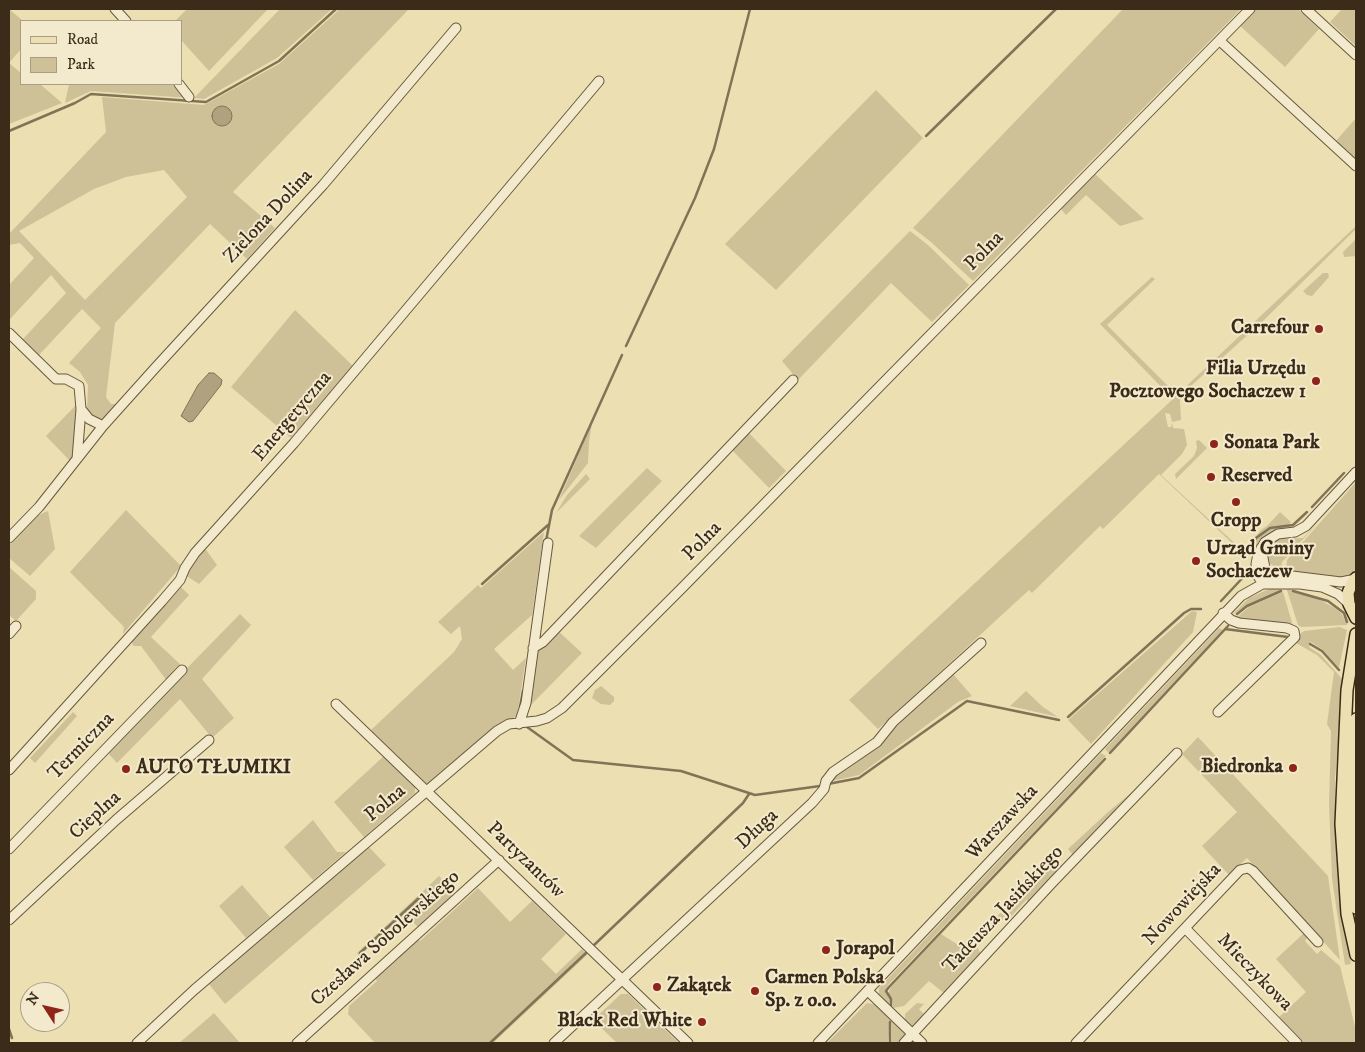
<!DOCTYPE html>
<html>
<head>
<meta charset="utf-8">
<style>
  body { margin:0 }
  #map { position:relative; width:1365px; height:1052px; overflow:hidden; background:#ecdfb2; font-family:"IM FELL DW Pica",serif }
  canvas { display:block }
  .frame { position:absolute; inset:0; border:10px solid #3b2c19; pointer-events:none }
  .legend { position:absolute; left:20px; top:20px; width:162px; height:65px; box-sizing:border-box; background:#f3eacd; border:1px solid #a99e85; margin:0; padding:6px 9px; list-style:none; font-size:15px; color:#3b2c19 }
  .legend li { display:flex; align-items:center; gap:10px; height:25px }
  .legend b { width:25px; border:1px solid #a99e85 }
  .north { position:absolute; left:20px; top:982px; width:50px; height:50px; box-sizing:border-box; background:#f3eacd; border:1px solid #a99e85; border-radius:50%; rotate:305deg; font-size:14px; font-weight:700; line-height:20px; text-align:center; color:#3b2c19 }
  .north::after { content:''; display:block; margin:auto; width:18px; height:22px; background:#8f2418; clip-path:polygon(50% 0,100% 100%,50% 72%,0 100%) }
</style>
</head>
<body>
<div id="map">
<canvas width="1365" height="1052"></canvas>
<div class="frame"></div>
<ul class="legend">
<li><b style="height:6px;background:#ecdfb2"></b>Road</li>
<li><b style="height:14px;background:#cec198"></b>Park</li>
</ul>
<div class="north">N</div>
</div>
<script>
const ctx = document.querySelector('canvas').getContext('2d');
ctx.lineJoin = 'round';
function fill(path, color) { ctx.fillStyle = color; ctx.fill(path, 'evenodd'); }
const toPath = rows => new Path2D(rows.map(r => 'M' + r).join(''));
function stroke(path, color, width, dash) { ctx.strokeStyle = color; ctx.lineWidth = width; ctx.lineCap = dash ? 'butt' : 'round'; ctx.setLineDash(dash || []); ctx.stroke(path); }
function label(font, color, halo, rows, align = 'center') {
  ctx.font = font + ' "IM FELL DW Pica",serif'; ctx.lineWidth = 4; ctx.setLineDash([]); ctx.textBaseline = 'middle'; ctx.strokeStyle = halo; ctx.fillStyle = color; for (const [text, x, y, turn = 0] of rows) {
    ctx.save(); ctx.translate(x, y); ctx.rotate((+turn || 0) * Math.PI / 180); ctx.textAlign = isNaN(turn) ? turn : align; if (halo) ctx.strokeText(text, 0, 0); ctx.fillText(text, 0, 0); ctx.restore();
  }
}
const green = toPath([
  [9,9,23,21,21,21,21,49,9,63,21,73,21,84,40,84,62,103,9,124],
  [187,9,268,9,209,71,181,40,181,21,175,21],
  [280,9,332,9,277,58,204,99,194,98],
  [340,9,409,9,233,192,275,228,247,259,210,224,115,323,106,397,111,404,117,404,103,421,93,418,87,411,88,385,80,372,69,363,101,328,82,309,39,355,23,339,66,293,51,275,9,320,9,285,34,258,20,243,9,245,9,234,106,132,102,97,204,105,279,64],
  [164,170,187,197,85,300,19,231,94,189,126,177],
  [1123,9,1241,9,973,281,931,242,913,228],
  [1257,9,1298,9,1319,29,1285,67,1238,24],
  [1342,9,1356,9,1356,46,1330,22],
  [69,84,175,84,188,98,91,91,65,103],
  [876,90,923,138,776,290,725,244],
  [1356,118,1356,162,1335,142],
  [1095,174,1111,189,1144,219,1120,226,1086,195,1066,215,1061,209],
  [1356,226,1356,229,1261,323,1183,393,1180,401,1181,420,1172,422,1170,414,1165,413,1168,427,1171,427,1172,423,1173,428,1184,429,1187,445,1182,454,1161,475,1242,550,1250,560,1159,474,1103,529,1100,526,1032,593,1029,590,878,729,849,700,1173,399,1100,324,1152,277,1155,279,1107,325,1177,395],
  [910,231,928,245,969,285,932,322,891,283,798,380,782,361],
  [1356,239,1356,256,1344,257,1343,252],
  [1323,273,1328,273,1329,277,1312,296,1307,295,1303,291],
  [295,310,353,366,291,438,231,387],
  [76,405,74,457,71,462,46,436],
  [592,424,589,441,588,463,559,500],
  [748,432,786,471,769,488,731,449],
  [1199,440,1207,448,1176,479,1175,474,1194,456,1197,448,1196,441],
  [647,468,662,481,596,548,579,536],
  [586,474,590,479,556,513,567,495],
  [1356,482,1356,572,1344,578,1286,571,1287,560],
  [126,510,181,566,123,634,124,627,70,572],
  [48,511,55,549,30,576,9,558,9,546,36,516],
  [1280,512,1291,522,1284,530,1266,535,1255,549,1248,546,1261,530,1267,526],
  [1319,522,1282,562,1281,571,1269,563,1266,557,1267,550,1271,542,1278,539,1303,538],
  [544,532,532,615,494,649,513,670,526,658,517,716,499,725,428,785,371,730,454,652,462,639,460,626,451,634,438,622,478,585,481,588],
  [204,547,217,565,199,584,185,575],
  [9,567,36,591,36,599,16,621,9,615],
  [181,587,189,595,151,637,182,666,167,681,141,646,133,646,132,642],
  [1281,587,1282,589,1249,604,1232,615,1249,598,1269,589],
  [1286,587,1291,587,1292,592,1316,598,1335,608,1342,614,1347,625,1301,627,1298,625],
  [1283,592,1293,626,1260,623,1236,618,1249,607],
  [1192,611,1197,612,1193,632,1091,744,1068,720],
  [240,614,251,625,202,679,234,718,212,738,180,699,117,763,106,751],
  [1340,627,1347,630,1339,668,1323,650,1311,642,1309,647,1321,655,1344,681,1335,778,1335,831,1341,907,1351,964,1345,965,1332,879,1329,805,1331,731,1327,724,1334,672,1317,655,1296,643,1297,636,1304,631],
  [1219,628,1223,630,1109,753,1105,749],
  [557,630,582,653,527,709,535,653],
  [958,667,953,674,972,696,958,702,859,775,828,782],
  [601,686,614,697,614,701,610,705,601,704,592,698,595,690],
  [1026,691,1043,707,1058,717,1010,706],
  [73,712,77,716,35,763,30,758],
  [1198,737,1328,876,1340,960,1247,858,1229,875,1202,846,1237,812,1182,754],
  [1101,753,1106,756,888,985,885,991,890,1000,889,1008,879,997,879,988],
  [385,755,415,785,415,793,364,837,334,802],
  [1137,788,1073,855,1068,849,1108,812],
  [313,820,337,852,346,852,313,880,284,847],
  [368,846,386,865,225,1004,208,983],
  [1056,861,1062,866,1030,902,1026,900,1008,920,998,920,982,933,977,945,981,956,945,994,929,981,904,1006,893,1008,892,998,888,994,891,987,941,934,963,948],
  [439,876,455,893,418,927,405,914,359,956,357,953],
  [242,885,270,917,246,938,219,906],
  [478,888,510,922,532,901,566,934,541,959,556,974,582,949,587,955,493,1043,375,1043,348,1014,349,1006,377,981,373,976,417,937,420,941],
  [1304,933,1308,936,1305,941,1317,954,1321,950,1340,966,1356,1031,1356,1043,1302,1043,1278,1018,1306,992,1276,959],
  [621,994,628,994,679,1043,617,1043,593,1020],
  [867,1003,877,1005,904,1031,904,1039,900,1043,892,1043,892,1023,890,1021,888,1043,827,1043],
  [917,1003,924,1004,919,1009,925,1015,915,1026,911,1027,905,1023,905,1014],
  [214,1013,240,1043,179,1043,198,1027]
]);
const water = toPath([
  '212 116a10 10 0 1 1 20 0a10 10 0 1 1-20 0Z',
  [209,373,214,373,222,380,221,385,193,421,189,422,181,416,198,385,209,373]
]);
const stream = toPath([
  [9,131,75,103,91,94,206,102,279,61,336,9],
  [926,136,1056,9],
  [626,346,695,198,714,149,750,9],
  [1312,507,1344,473],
  [546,541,552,510,622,355],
  [1252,547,1256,538,1270,528,1293,525,1307,512],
  [482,584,548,525],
  [1293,591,1328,601,1344,613,1347,622],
  [1221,601,1249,571],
  [1237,614,1247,606,1281,591],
  [1225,629,1288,637],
  [1310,644,1322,651,1339,670],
  [520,707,523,691],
  [1068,717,1184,613,1191,609,1201,609],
  [527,727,573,760,681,771,755,795,820,786],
  [1110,753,1228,626],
  [828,784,859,778,967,701,1059,720],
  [593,946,743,803,749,794],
  [360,953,419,898],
  [891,1006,891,999,886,991,889,987,1105,759],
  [9,1029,12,1038],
  [490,1043,586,953],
  [890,1043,890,1022]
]);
const minor = toPath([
  [115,9,126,21],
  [1306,9,1356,55],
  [1220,41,1356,166],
  [179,84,189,97],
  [9,333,56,379,66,379,79,386,81,409,77,459],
  [81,409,89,419,103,426],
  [9,538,39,507,103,426,156,367,323,185,456,28],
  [1261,548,1266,573,1263,584],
  [1263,584,1258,576,1256,564,1258,554,1265,542,1278,534,1295,532,1306,526,1356,472],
  [1263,584,1300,584,1322,587,1338,594,1349,604],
  [9,634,16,626],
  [533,648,543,642,793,380],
  [336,704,688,1043],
  [1218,712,1295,637,1294,631,1287,628,1239,623,1231,620,1223,613],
  [519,724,526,703,548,543],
  [9,770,162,601,180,580,185,568,195,553,294,443,599,81],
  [9,849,182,670],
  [9,920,116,820,209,740],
  [1185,928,1297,1043],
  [868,991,922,1043],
  [137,1043,194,990,497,731,509,724,537,721,547,718,562,708,683,587,1250,9],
  [297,1043,499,860],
  [554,1043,812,803,824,789,826,781,833,772,877,742,893,722,981,643],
  [818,1043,1241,596,1273,578,1284,575,1341,582,1356,579],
  [904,1043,1052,883,1177,753],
  [1076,1043,1240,870,1248,868,1253,871,1318,942]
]);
const major = toPath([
  [1356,578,1352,583,1348,593,1349,604,1356,618],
  [1356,634,1347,690,1341,824,1347,914,1356,955],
  [1356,719,1351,850,1356,908]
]);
const markers = [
  [1319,329,5,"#8f2418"],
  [1316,381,5,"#8f2418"],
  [1214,444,5,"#8f2418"],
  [1211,477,5,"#8f2418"],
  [1236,502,5,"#8f2418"],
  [1196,561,5,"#8f2418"],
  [1293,768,5,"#8f2418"],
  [126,769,5,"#8f2418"],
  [826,950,5,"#8f2418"],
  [657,987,5,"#8f2418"],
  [755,991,5,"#8f2418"],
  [702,1022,5,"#8f2418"]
];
const streetNames = [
  ["Zielona Dolina",269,217,-47],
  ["Polna",985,252,-46],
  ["Energetyczna",293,417,-50],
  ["Polna",703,542,-46],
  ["Termiczna",82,747,-46],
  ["Polna",386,804,-40],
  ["Cieplna",96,816,-42],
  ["Warszawska",1003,823,-47],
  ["Długa",758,830,-43],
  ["Partyzantów",525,861,44],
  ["Nowowiejska",1183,905,-47],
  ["Tadeusza Jasińskiego",1004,910,-47],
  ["Czesława Sobolewskiego",386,939,-42],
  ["Mieczykowa",1254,973,46]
];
const poiNames = [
  ["Carrefour",1309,329,"right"],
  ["Filia Urzędu",1306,370,"right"],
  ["Pocztowego Sochaczew 1",1306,393,"right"],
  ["Sonata Park",1224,444],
  ["Reserved",1221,477],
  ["Cropp",1236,522,"center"],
  ["Urząd Gminy",1206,550],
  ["Sochaczew",1206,573],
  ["Biedronka",1283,768,"right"],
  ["AUTO TŁUMIKI",136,769],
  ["Jorapol",836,950],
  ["Carmen Polska",765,979],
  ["Sp. z o.o.",765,1002],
  ["Zakątek",667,987],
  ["Black Red White",692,1022,"right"]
];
fill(green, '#cec198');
fill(water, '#b0a27e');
stroke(water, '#817356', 1);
stroke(stream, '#817356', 2.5);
stroke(minor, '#67593f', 11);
stroke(major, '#3b2c19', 14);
stroke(minor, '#f3eacd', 9);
stroke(major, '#ecdfb2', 11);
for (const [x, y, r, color] of markers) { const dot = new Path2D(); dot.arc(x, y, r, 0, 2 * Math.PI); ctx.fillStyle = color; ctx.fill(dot); stroke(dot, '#f3eacd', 2); }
label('20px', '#3b2c19', '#f3eacd', streetNames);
label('bold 20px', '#3b2c19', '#f3eacd', poiNames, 'left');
</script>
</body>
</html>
